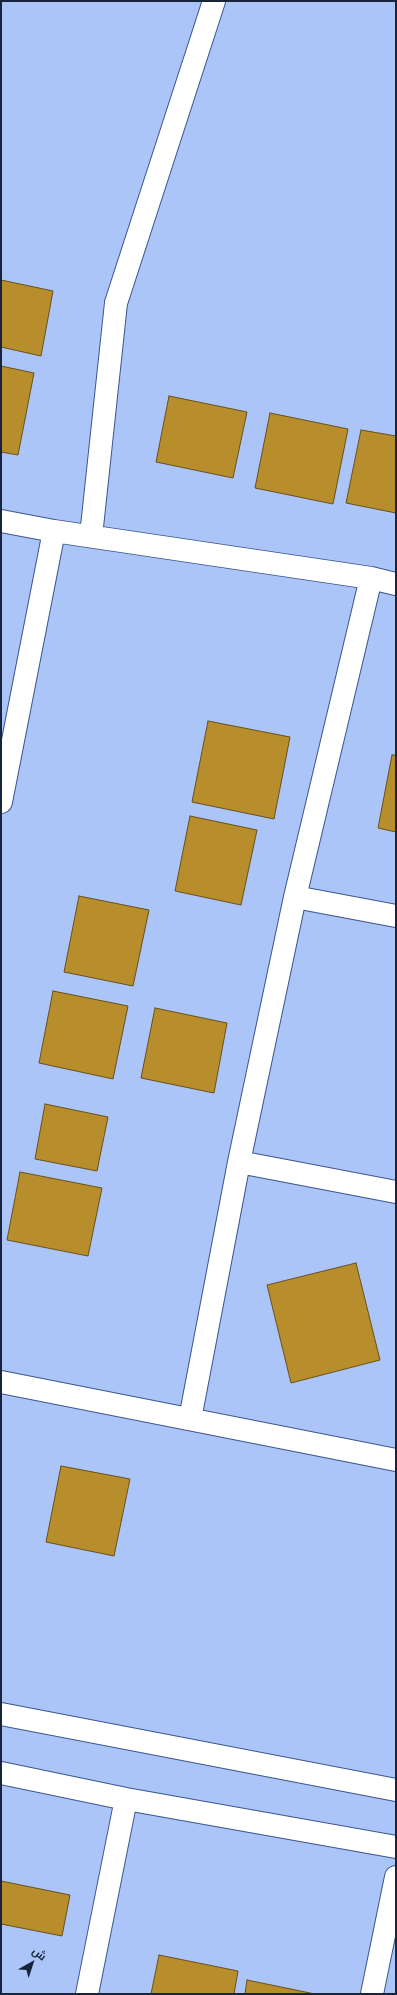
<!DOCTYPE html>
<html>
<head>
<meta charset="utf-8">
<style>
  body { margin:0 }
  #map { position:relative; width:397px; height:1995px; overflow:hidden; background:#abc5f8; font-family:"DM Sans",Cairo,sans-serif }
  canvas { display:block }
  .frame { position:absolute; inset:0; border:2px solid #18243c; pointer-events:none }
  .north { position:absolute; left:12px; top:1943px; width:40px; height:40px; -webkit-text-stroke:3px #abc5f8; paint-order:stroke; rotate:39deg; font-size:11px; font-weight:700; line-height:16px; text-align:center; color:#18243c }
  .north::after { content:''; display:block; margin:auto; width:14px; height:18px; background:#18243c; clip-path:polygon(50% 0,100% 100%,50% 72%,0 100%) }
</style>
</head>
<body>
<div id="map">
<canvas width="397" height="1995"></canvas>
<div class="frame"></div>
<div class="north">ش</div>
</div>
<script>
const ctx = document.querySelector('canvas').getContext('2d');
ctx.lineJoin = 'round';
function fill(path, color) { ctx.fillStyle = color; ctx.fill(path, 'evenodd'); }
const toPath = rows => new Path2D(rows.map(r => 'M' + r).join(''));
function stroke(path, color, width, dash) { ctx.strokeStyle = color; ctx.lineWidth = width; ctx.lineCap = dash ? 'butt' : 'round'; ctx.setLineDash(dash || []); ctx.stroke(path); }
const building = toPath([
  [1,280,53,291,41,356,1,347,1,280],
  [1,366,34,373,18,455,1,452,1,366],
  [169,396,247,412,233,478,156,462,169,396],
  [270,413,348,429,333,504,255,488,270,413],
  [361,430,396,436,396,513,346,503,361,430],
  [208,721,290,737,274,819,192,802,208,721],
  [392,755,396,755,396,832,378,828,392,755],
  [190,816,257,830,241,905,175,891,190,816],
  [79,896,149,910,133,986,64,972,79,896],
  [53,991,128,1006,113,1079,39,1063,53,991],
  [155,1008,227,1023,214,1093,141,1078,155,1008],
  [45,1104,108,1117,97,1171,35,1159,45,1104],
  [20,1172,102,1188,88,1256,7,1240,20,1172],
  [356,1263,380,1360,291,1383,267,1285,356,1263],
  [61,1466,130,1479,114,1556,46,1542,61,1466],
  [1,1881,70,1895,62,1936,1,1924,1,1881],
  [159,1955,238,1971,234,1994,151,1994,159,1955],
  [247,1980,315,1994,245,1994,247,1980]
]);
const street = toPath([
  [1,521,54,531,1,802],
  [54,531,371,578,396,584],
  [91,536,116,303,214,1],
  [295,897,396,916],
  [239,1162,396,1192],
  [1,1382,396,1460],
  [190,1419,239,1162,295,897,371,578],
  [1,1714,396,1790],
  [1,1773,126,1799,396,1847],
  [87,1994,126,1799],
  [372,1994,396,1877]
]);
fill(building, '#b88d2b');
stroke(building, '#69501b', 1);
stroke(street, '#3a558c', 24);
stroke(street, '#fff', 22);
</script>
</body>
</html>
